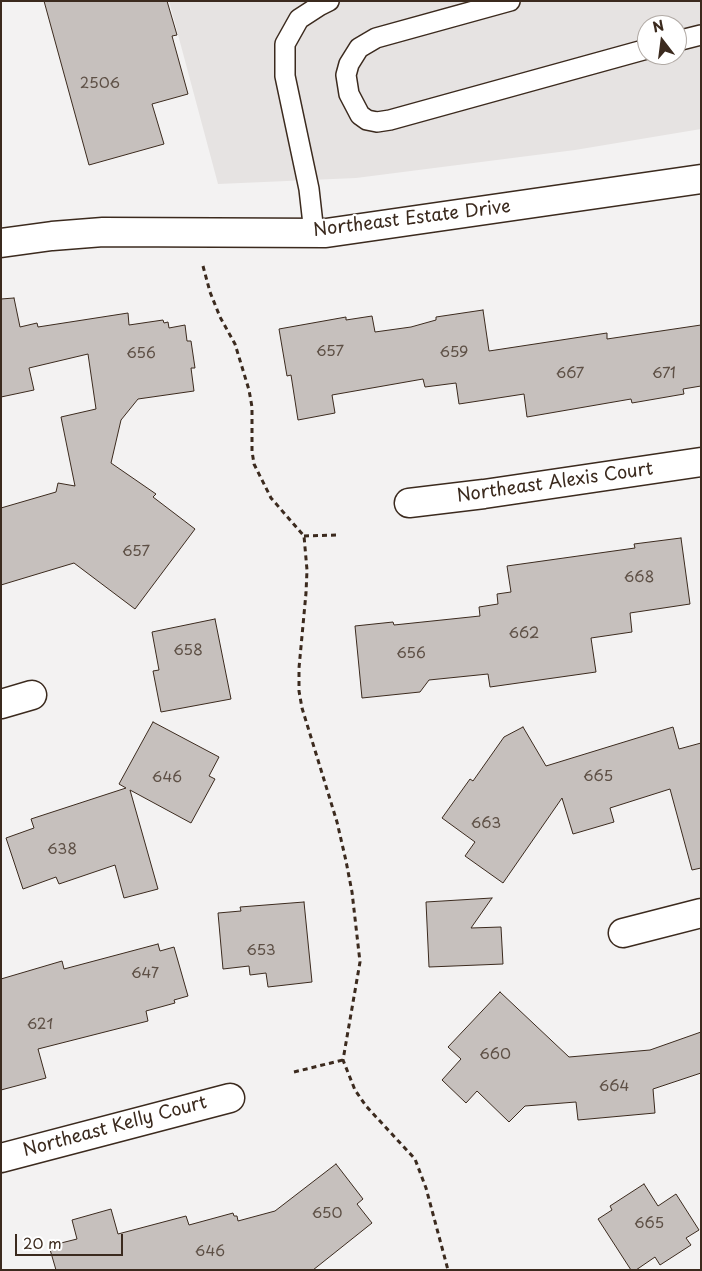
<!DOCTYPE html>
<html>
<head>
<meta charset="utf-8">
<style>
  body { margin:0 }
  #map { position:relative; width:702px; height:1271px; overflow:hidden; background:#f3f2f2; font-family:"Playpen Sans",sans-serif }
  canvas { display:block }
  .frame { position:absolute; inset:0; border:2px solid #3b2a1e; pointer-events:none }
  .north { position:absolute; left:637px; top:15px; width:50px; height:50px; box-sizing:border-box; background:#fff; border:1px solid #b1aaa5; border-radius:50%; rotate:345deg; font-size:14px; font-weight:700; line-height:20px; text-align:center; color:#3b2a1e }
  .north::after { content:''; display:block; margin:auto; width:18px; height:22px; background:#3b2a1e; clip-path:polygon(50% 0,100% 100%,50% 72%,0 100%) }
  .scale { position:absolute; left:15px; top:1234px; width:108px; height:22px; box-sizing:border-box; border:2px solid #3b2a1e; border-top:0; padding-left:6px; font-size:15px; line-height:18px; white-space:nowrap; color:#3b2a1e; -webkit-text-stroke:4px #fff; paint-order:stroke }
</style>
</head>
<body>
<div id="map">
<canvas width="702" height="1271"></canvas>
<div class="frame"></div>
<div class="north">N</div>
<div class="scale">20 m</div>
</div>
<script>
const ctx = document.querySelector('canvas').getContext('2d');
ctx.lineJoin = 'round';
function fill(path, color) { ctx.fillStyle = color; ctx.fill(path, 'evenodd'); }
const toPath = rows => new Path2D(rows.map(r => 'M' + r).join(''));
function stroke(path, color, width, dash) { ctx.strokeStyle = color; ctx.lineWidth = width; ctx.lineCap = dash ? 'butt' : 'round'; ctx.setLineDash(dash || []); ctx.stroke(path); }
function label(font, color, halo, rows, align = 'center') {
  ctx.font = font + ' "Playpen Sans",sans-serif'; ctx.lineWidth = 4.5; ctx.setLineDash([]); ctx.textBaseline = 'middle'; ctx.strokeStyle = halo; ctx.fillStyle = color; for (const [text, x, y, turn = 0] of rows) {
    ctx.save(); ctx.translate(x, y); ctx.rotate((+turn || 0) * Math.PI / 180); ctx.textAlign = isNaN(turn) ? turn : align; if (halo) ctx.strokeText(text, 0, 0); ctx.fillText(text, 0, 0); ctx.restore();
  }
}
const built = toPath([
  [169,1,701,1,701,129,575,150,356,178,218,184],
  [647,25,677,25,677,55,647,55]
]);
const building = toPath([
  [44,1,167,1,177,35,172,36,188,94,152,104,164,144,89,165,44,1],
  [14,298,20,327,37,323,38,327,128,313,129,325,163,320,164,323,168,322,169,328,185,325,187,341,191,341,195,368,191,368,194,391,138,399,121,420,111,463,156,494,153,497,195,529,135,609,74,563,1,585,1,508,56,492,58,483,75,486,61,417,96,409,88,354,29,368,34,390,1,397,1,299,14,298],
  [483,310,489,351,607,333,607,339,701,325,701,386,683,389,684,394,632,403,631,399,527,417,524,394,459,404,456,383,425,387,423,379,332,395,335,413,298,420,291,375,287,376,279,329,346,317,346,320,372,316,375,332,411,327,436,320,436,317,483,310],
  [681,538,690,604,630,613,632,632,591,638,596,672,490,687,488,674,429,680,420,692,362,698,355,626,393,622,394,625,480,616,479,607,498,604,497,594,511,592,507,566,635,548,634,544,681,538],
  [215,619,231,699,161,712,153,671,159,670,152,632,215,619],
  [153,722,219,757,209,776,215,779,191,823,130,790,158,889,124,898,115,865,59,884,56,877,23,889,6,838,34,828,31,819,126,788,119,784,153,722],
  [523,727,546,766,673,727,679,749,701,743,701,868,692,870,670,789,610,808,614,822,573,834,562,798,503,883,465,856,475,842,442,818,470,779,473,781,504,737,523,727],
  [492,898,471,928,501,927,503,964,429,967,426,902,492,898],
  [304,902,312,982,268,987,266,973,250,975,249,966,223,969,218,913,241,911,240,907,304,902],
  [158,944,160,951,174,947,188,996,174,1000,175,1003,146,1011,148,1021,38,1049,46,1078,1,1090,1,979,62,961,64,969,158,944],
  [500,992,569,1057,650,1050,701,1032,701,1073,653,1089,655,1113,578,1120,576,1102,525,1106,509,1122,477,1091,466,1103,442,1080,461,1059,448,1047,500,992],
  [336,1164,363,1199,357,1204,372,1223,313,1270,56,1270,49,1246,77,1239,72,1220,111,1209,118,1234,186,1216,189,1225,233,1213,234,1216,237,1216,238,1221,275,1211,336,1164],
  [644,1184,658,1206,676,1194,699,1230,686,1238,691,1245,660,1265,655,1257,636,1270,631,1270,598,1219,612,1210,610,1206,644,1184]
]);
const path = toPath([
  [203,266,210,292,220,317,235,344,249,390,252,407,252,451,254,464,271,498,304,536,307,570,306,593,299,668,299,691,302,708,337,822,346,861,352,892,360,962,343,1060,355,1090,366,1106,415,1159,426,1188,448,1270],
  [304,536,340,535],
  [294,1072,343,1060]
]);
const lane = toPath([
  [510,1,376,38,359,48,349,64,346,75,349,94,360,115,367,120,377,122,390,120,647,49],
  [677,41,701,35],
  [314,233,309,189,285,76,285,44,299,19,319,6,329,1]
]);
const street = toPath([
  [1,243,52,236,103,232,326,233,701,179],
  [409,503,484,494,701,462],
  [1,704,32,695],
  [623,933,701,913],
  [1,1158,230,1098]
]);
const numberNames = [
  ["2506",100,84],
  ["657",330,352],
  ["659",454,353],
  ["656",141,354],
  ["667",570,374],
  ["671",664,374],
  ["657",136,552],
  ["668",639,578],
  ["662",524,634],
  ["658",188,651],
  ["656",411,654],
  ["665",598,777],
  ["646",167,778],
  ["663",486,824],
  ["638",62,850],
  ["653",261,951],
  ["647",145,974],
  ["621",40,1025],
  ["660",495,1055],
  ["664",614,1087],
  ["650",327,1214],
  ["665",649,1224],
  ["646",210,1252]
];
const streetNames = [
  ["Northeast Estate Drive",412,219,-7],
  ["Northeast Alexis Court",555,483,-8],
  ["Northeast Kelly Court",115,1127,-15]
];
fill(built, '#e6e3e2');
fill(building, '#c6c0bd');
stroke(building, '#3b2a1e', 1);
stroke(lane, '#3b2a1e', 22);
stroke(street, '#3b2a1e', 31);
stroke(path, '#3b2a1e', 3, [5, 4]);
stroke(lane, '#fff', 19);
stroke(street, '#fff', 28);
label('15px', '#5e5046', null, numberNames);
label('18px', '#3b2a1e', '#fff', streetNames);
</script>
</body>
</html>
